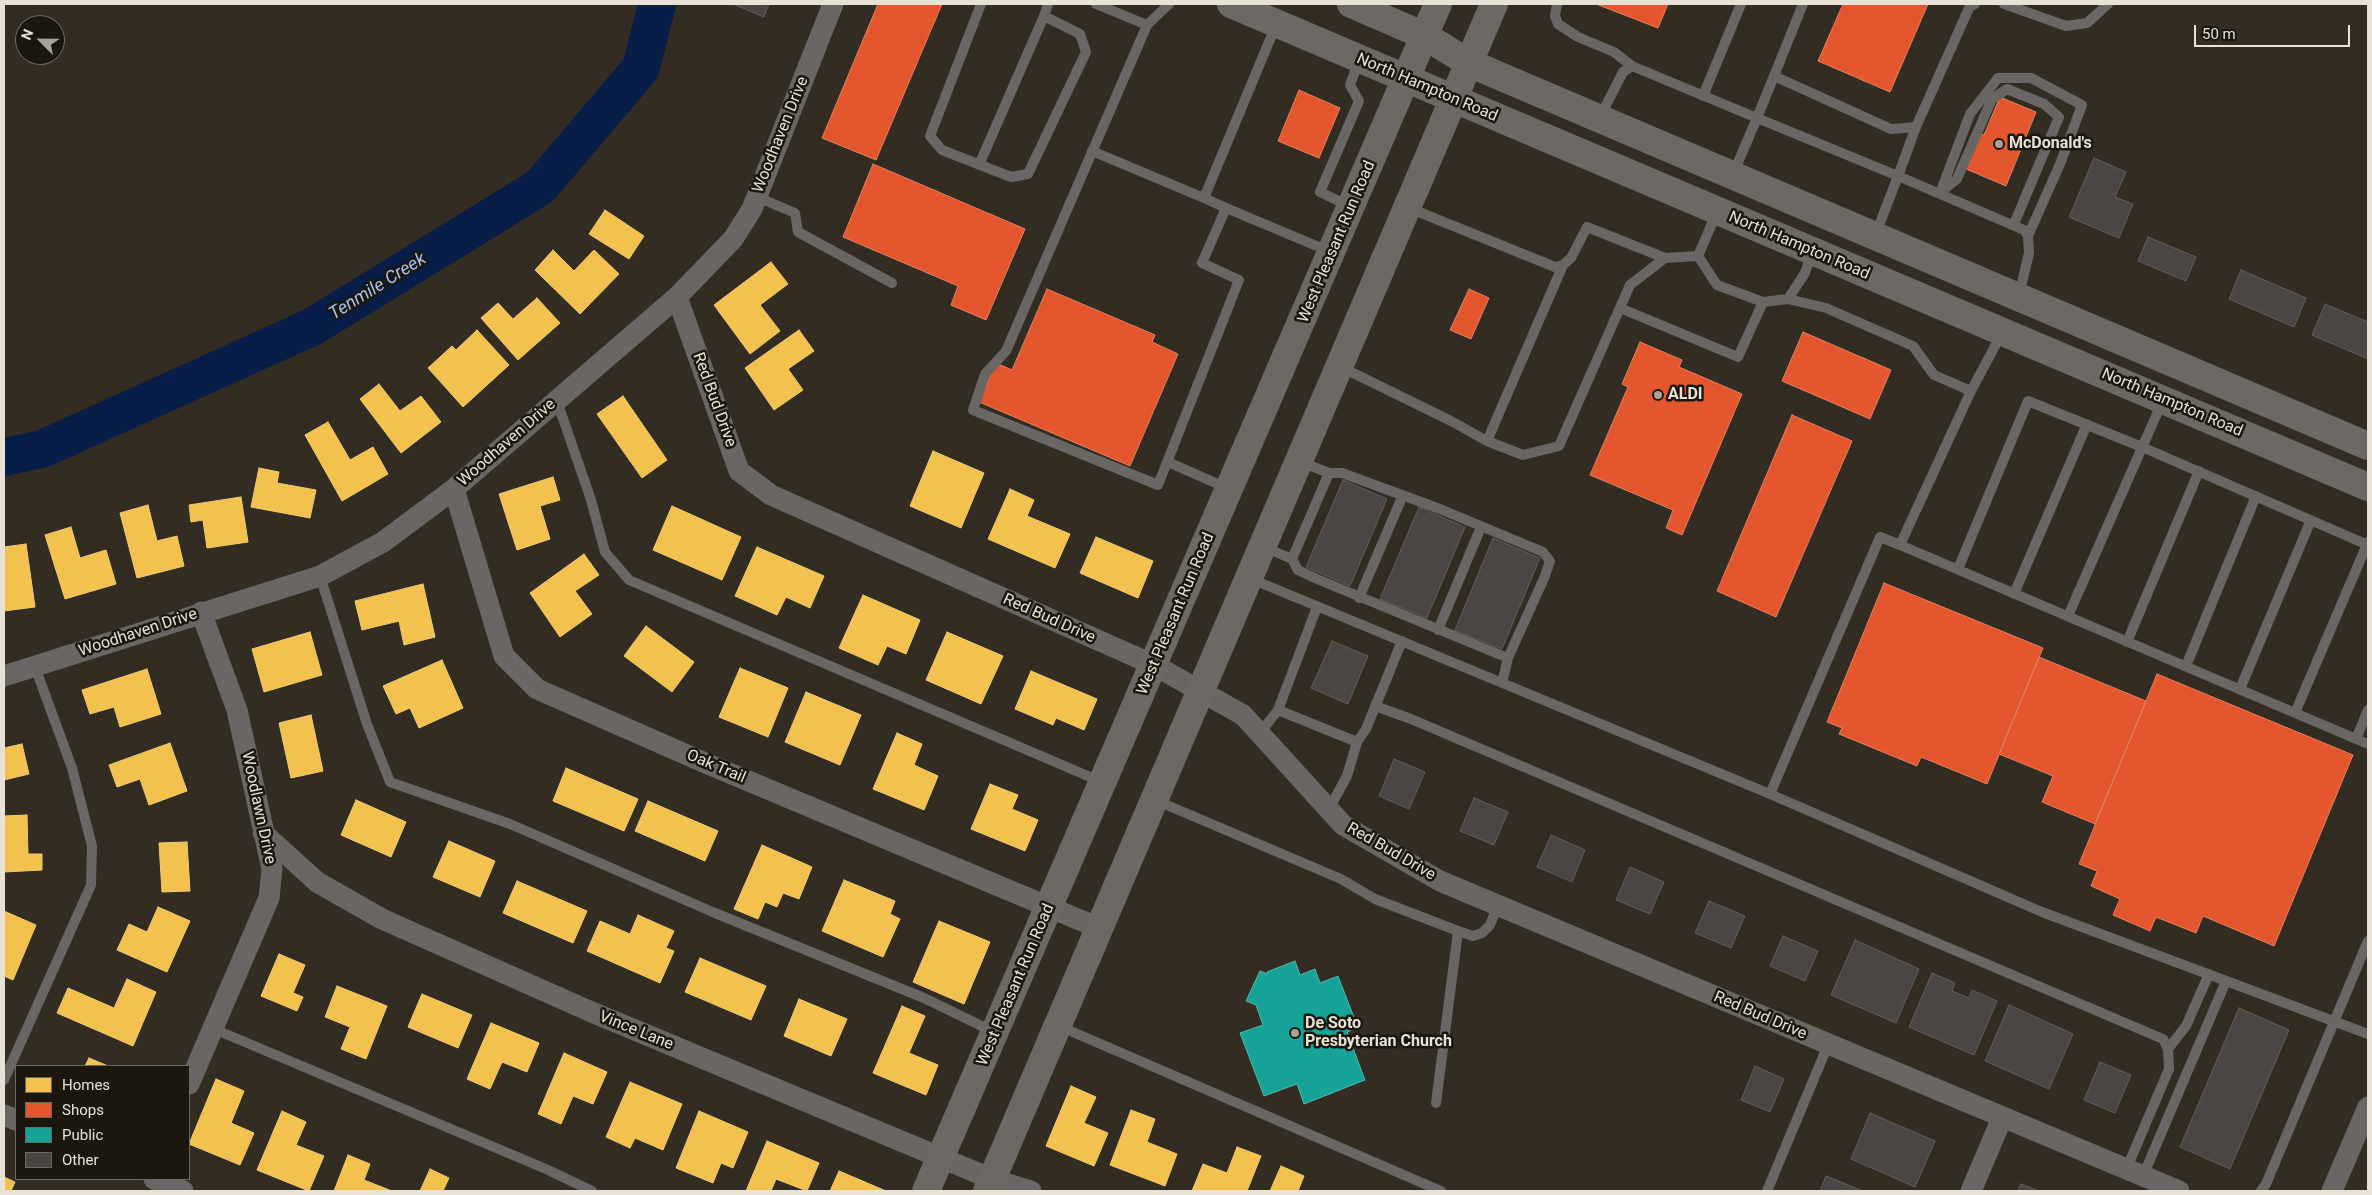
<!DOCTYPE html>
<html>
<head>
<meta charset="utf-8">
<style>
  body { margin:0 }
  #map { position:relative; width:2372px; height:1195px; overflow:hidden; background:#322c22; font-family:Roboto,sans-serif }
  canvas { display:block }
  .frame { position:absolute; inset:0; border:5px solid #e8e2d6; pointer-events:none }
  .legend { position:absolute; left:15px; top:1065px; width:175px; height:115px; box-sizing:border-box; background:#1b170f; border:1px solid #6d685f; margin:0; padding:6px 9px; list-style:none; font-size:15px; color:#e8e2d6 }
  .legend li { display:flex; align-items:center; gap:10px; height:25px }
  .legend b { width:25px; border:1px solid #6d685f }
  .north { position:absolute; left:15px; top:15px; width:50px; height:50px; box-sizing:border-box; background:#1b170f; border:1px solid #6d685f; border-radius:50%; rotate:293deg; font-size:14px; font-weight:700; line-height:20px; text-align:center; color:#e8e2d6 }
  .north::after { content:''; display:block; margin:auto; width:18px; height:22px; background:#a8a297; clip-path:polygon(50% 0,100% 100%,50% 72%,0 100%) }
  .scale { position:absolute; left:2194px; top:25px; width:156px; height:22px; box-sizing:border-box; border:2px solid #e8e2d6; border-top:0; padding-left:6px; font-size:15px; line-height:18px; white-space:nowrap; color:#e8e2d6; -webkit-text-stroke:4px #1b170f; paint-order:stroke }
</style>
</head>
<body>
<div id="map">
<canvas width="2372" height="1195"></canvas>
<div class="frame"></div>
<ul class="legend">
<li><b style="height:14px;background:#f2c14e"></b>Homes</li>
<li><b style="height:14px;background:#e4572e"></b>Shops</li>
<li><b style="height:14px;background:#17a398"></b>Public</li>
<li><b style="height:14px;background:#4b4544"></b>Other</li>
</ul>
<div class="north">N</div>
<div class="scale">50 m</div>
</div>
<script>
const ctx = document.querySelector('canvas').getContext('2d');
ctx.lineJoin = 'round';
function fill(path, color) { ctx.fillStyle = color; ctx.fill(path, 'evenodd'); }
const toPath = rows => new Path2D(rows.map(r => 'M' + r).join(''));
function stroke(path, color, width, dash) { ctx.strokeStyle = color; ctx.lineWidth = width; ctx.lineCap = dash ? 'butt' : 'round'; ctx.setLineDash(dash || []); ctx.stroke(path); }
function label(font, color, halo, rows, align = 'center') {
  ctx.font = font + ' Roboto,sans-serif'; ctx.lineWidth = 5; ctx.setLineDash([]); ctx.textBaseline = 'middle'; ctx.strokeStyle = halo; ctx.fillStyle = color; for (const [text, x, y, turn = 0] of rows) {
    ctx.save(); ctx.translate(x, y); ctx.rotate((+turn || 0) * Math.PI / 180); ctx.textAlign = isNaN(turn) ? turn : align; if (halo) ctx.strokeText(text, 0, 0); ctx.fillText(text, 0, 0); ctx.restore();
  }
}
const homes = toPath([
  [605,210,644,236,629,259,589,234,605,210],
  [553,250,574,271,594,250,619,274,580,314,535,270,553,250],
  [771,262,788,284,760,305,780,331,750,354,714,305,771,262],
  [537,298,560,323,518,360,481,318,498,303,513,319,537,298],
  [477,330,509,365,463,407,428,368,452,346,456,350,477,330],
  [799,330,814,351,788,369,803,390,774,410,745,368,799,330],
  [379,384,400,411,421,396,441,422,401,453,360,399,379,384],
  [623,396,667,460,642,478,597,414,623,396],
  [328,422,350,460,373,447,388,474,342,501,305,435,328,422],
  [933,451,984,473,961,528,910,506,933,451],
  [259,468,279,472,277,483,316,490,310,518,251,507,259,468],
  [553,477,560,500,540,506,550,539,517,550,499,494,553,477],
  [1010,489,1034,500,1027,516,1070,534,1055,568,988,539,1010,489],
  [241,497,248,542,207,548,203,520,191,522,189,505,241,497],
  [148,505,157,541,177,536,184,566,137,578,120,513,148,505],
  [672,506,741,537,722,580,653,550,672,506],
  [71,527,80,558,106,550,116,584,65,599,45,535,71,527],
  [1096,537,1153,561,1138,598,1080,573,1096,537],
  [26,544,35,607,4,611,4,547,26,544],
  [757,547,824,576,810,608,786,597,777,615,735,596,757,547],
  [584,554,599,575,575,591,592,614,560,637,530,593,584,554],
  [423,584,435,637,404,645,399,621,362,630,355,601,423,584],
  [863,595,920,620,906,654,887,646,878,665,839,648,863,595],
  [646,626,694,662,672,692,624,656,646,626],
  [310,632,322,675,264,692,252,649,310,632],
  [947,632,1003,656,981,704,926,680,947,632],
  [442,660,463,708,419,728,410,708,396,714,383,686,442,660],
  [740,668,788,688,768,737,719,717,740,668],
  [147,669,161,714,120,727,114,707,90,714,82,690,147,669],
  [1031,671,1097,699,1084,730,1056,718,1053,725,1015,709,1031,671],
  [806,692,861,715,840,765,785,742,806,692],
  [311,715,323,771,291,778,279,723,311,715],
  [897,733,922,744,914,765,938,776,924,810,873,789,897,733],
  [170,743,187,791,149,805,140,779,117,787,109,765,170,743],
  [22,744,29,774,4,780,4,748,22,744],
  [566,768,638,799,624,831,553,801,566,768],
  [990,784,1018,795,1012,809,1038,820,1025,851,971,829,990,784],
  [356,800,406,822,391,857,341,835,356,800],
  [648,801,718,831,705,861,635,831,648,801],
  [27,815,28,854,42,854,42,870,4,872,4,816,27,815],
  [449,841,495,861,480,897,433,877,449,841],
  [187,842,190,891,162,892,159,843,187,842],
  [762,845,812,867,799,899,783,893,777,907,765,902,758,919,734,909,762,845],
  [844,880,895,901,890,914,900,919,883,957,822,931,844,880],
  [517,881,587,911,573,943,503,913,517,881],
  [158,907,190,921,167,972,117,950,129,924,147,932,158,907],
  [4,911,36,925,13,980,4,976,4,911],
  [638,915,674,931,666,948,674,951,660,983,587,951,600,921,630,934,638,915],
  [939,921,990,942,964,1004,913,982,939,921],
  [279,954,305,965,293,993,303,997,297,1011,261,996,279,954],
  [700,958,766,986,751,1020,685,992,700,958],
  [127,979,156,992,133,1046,57,1013,68,988,114,1008,127,979],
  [337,986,387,1006,366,1059,341,1049,350,1027,325,1017,337,986],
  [422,994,472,1015,458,1048,408,1027,422,994],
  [799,999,847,1019,831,1056,784,1036,799,999],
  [902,1006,925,1016,909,1053,938,1065,926,1095,873,1073,902,1006],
  [491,1023,539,1043,527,1072,502,1062,490,1089,467,1079,491,1023],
  [564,1053,607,1072,593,1104,573,1096,561,1124,538,1114,564,1053],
  [89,1058,108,1066,85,1066,89,1058],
  [216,1079,244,1091,231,1123,254,1133,240,1165,189,1144,216,1079],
  [630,1082,682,1104,663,1150,635,1138,630,1148,606,1137,630,1082],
  [1071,1086,1096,1097,1084,1123,1108,1133,1094,1166,1046,1146,1071,1086],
  [1131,1110,1155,1119,1147,1142,1177,1154,1165,1186,1110,1165,1131,1110],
  [282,1111,306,1122,296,1145,324,1156,309,1191,257,1170,282,1111],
  [699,1111,748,1132,733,1168,721,1163,713,1183,676,1168,699,1111],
  [767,1141,819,1163,807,1191,776,1179,771,1191,746,1191,767,1141],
  [1237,1147,1261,1156,1247,1191,1192,1191,1203,1164,1227,1173,1237,1147],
  [348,1155,370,1164,364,1180,392,1191,334,1191,348,1155],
  [1281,1166,1304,1176,1298,1191,1270,1191,1281,1166],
  [430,1169,449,1178,443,1191,420,1191,430,1169],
  [839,1171,886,1191,830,1191,839,1171],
  [4,1177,15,1182,11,1191,4,1191,4,1177]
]);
const shops = toPath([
  [878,4,942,4,876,160,822,138,878,4],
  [1596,4,1668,4,1658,28,1596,4],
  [1843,4,1928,4,1890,92,1818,61,1843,4],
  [1299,90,1340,108,1319,158,1278,141,1299,90],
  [2000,97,2036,112,2006,186,1966,169,1981,134,1984,135,2000,97],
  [873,164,1025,229,986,320,951,305,958,286,843,237,873,164],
  [1047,289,1155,335,1152,342,1178,354,1130,466,979,402,996,363,1012,370,1047,289],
  [1469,289,1489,298,1471,339,1450,330,1469,289],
  [1803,332,1891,370,1870,419,1782,381,1803,332],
  [1640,342,1682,360,1679,367,1742,394,1682,535,1666,528,1673,510,1590,475,1628,387,1622,384,1640,342],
  [1792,415,1852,441,1776,617,1717,591,1792,415],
  [1884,583,2043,648,1987,784,1921,757,1917,766,1839,734,1842,728,1827,722,1884,583],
  [2039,657,2146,701,2095,824,2042,802,2053,776,1999,754,2039,657],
  [2157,674,2353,755,2274,946,2203,916,2196,933,2156,917,2150,931,2113,915,2120,899,2091,886,2097,871,2079,864,2157,674]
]);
const public = toPath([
  [1295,961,1300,975,1315,969,1320,983,1338,976,1358,1028,1347,1032,1365,1080,1304,1104,1297,1084,1264,1096,1240,1033,1263,1025,1256,1005,1246,1001,1260,971,1268,974,1267,972,1295,961]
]);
const river = toPath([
  [4,457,42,449,312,327,540,187,641,68,657,4]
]);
const building = toPath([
  [733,4,769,4,764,17,733,4],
  [2094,158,2126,172,2115,197,2133,204,2119,238,2069,217,2094,158],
  [2148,237,2196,257,2186,281,2138,261,2148,237],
  [2241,270,2306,298,2294,327,2229,299,2241,270],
  [2325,304,2368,322,2368,359,2312,335,2325,304],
  [1343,480,1387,499,1350,586,1306,567,1343,480],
  [1419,507,1465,527,1427,618,1380,599,1419,507],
  [1493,538,1540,558,1502,649,1455,630,1493,538],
  [1332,641,1368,656,1348,704,1311,688,1332,641],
  [1394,759,1425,772,1409,809,1379,796,1394,759],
  [1474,798,1508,812,1494,845,1460,831,1474,798],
  [1551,835,1585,850,1572,882,1537,867,1551,835],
  [1630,867,1664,882,1650,914,1616,900,1630,867],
  [1709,901,1745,916,1731,948,1695,933,1709,901],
  [1783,936,1818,951,1805,981,1770,966,1783,936],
  [1855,940,1919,969,1896,1023,1831,995,1855,940],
  [1932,973,1955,983,1952,991,1969,998,1972,990,1997,1001,1974,1055,1909,1027,1932,973],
  [2009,1005,2073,1034,2049,1089,1985,1061,2009,1005],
  [2239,1008,2289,1030,2230,1169,2180,1147,2239,1008],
  [2100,1062,2131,1075,2115,1113,2084,1100,2100,1062],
  [1755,1066,1784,1079,1770,1112,1741,1100,1755,1066],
  [1870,1113,1935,1141,1915,1187,1851,1159,1870,1113],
  [1826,1176,1863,1191,1820,1191,1826,1176],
  [2021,1184,2039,1191,2018,1191,2021,1184]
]);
const lane = toPath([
  [981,4,930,136,942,150,1011,177,1028,174,1086,52,1080,34,1044,16,1048,4],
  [1096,4,1147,25,1006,351,985,374,973,410,1158,485,1239,280,1202,263,1226,208,1204,198,1276,25],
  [1557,4,1555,16,1558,24,1578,37,1614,52,1632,66],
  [1803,4,1774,76,1891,129,1916,127,1965,17,1970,6,1975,4],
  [2004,4,2066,26,2087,23,2108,4],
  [1147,25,1169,4],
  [1703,96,1741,4],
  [1600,117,1623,72,1632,66,1757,118,1774,76],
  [1916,127,1898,176,2024,230,2028,236,2029,253,2019,296],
  [1092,151,1204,198],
  [979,165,1044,16],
  [1733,174,1757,118,1898,176,1875,236],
  [1940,193,1970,114,1998,78,2031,78,2082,105,2060,164,2028,236],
  [1940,193,1957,179,1992,99,2007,89,2044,104,2059,117,2014,224],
  [757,197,795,213,798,232,892,283],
  [1349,206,1320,192,1359,101,1350,85,1359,60],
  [1226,208,1331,252],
  [1409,208,1555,267,1563,265,1571,258,1587,227,1665,258],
  [1698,256,1717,285,1763,302,1788,299,1805,273,1812,252],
  [1788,299,1826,308,1913,346,1934,375,1971,391],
  [1620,308,1738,357,1763,302],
  [1341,367,1451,421,1487,441,1523,455,1559,446,1630,285,1665,258,1698,256,1717,212],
  [557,401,591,500,605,552,629,580,1102,782],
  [1487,441,1563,265],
  [1168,462,1229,489],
  [1900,545,2368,744],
  [1264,547,1292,559,1298,570,1317,579,1508,658,1545,576,1550,561,1543,552,1440,509,1342,473,1329,473,1301,462],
  [1292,559,1329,473],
  [1958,569,2028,401,2142,447,2368,545],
  [320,576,367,724,390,782,510,824,715,913,924,998,994,1032],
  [1249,578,1770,794,2042,912,2368,1034],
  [2014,594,2087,424],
  [1359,598,1403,495],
  [2068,616,2163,400],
  [1438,630,1481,527],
  [2127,642,2199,471],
  [2186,666,2256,496],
  [1502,683,1508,658],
  [2240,689,2311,520],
  [1375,706,1411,719,2163,1039,2168,1049,2169,1069,2126,1170],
  [1278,710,1357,742,1366,729,1402,641],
  [2295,713,2368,542],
  [1260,733,1278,710,1317,607],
  [2356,739,2368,710],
  [1770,794,1880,537,1900,545,1971,391,2002,333],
  [1155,800,1341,879,1375,899,1458,931,1473,936,1482,933,1490,925,1498,905],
  [1329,809,1347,776,1357,742],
  [1059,1026,1441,1191],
  [214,1029,546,1169,592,1191],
  [2168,1049,2186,1026,2209,974],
  [4,1080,91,885,92,846,72,768,35,667],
  [1436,1103,1458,931],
  [2143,1176,2226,981],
  [1767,1191,1828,1045],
  [2261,1191,2266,1184,2368,941]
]);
const street = toPath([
  [677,297,739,471,771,495,1154,665,1243,715,1343,825,1440,881,2179,1191],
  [454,489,504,656,537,689,703,762,1099,928],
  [4,676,320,576,383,542,454,489,677,297,733,239,752,209,833,4],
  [263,833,317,882,382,919,587,1010,992,1179,1031,1191],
  [189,1084,269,898,272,869,237,710,201,612],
  [4,1115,16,1120],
  [154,1179,183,1191],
  [1971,1191,2002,1118],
  [2332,1191,2368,1107]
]);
const secondary = toPath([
  [1231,4,2368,487],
  [1351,4,1425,36,1469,63,2368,446],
  [926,1191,1438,4],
  [987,1191,1494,4]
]);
const markers = [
  [1999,144,5,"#a8a297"],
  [1658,395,5,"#a8a297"],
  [1295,1033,5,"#a8a297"]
];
const streetNames = [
  ["North Hampton Road",1427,88,23],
  ["Woodhaven Drive",781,135,-68],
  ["West Pleasant Run Road",1337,242,-67],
  ["North Hampton Road",1799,246,23],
  ["Red Bud Drive",714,400,70],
  ["North Hampton Road",2172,403,23],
  ["Woodhaven Drive",507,443,-41],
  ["West Pleasant Run Road",1176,614,-67],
  ["Red Bud Drive",1049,619,24],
  ["Woodhaven Drive",138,633,-18],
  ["Oak Trail",716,767,23],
  ["Woodlawn Drive",258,808,78],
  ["Red Bud Drive",1391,852,30],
  ["West Pleasant Run Road",1016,985,-67],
  ["Red Bud Drive",1760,1016,23],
  ["Vince Lane",636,1031,22]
];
const poiNames = [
  ["McDonald's",2009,144],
  ["ALDI",1668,395],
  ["De Soto",1305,1024],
  ["Presbyterian Church",1305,1042]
];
const waterNames = [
  ["Tenmile Creek",378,287,-32]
];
fill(homes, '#f2c14e');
stroke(homes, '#efcb77', 1);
fill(shops, '#e4572e');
stroke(shops, '#e58160', 1);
fill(public, '#17a398');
stroke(public, '#56b6ab', 1);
stroke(river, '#081e48', 38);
fill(building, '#4b4544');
stroke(building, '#645c5b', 1);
stroke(lane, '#696663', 10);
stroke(street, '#696663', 21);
stroke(secondary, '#6c6863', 28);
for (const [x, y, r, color] of markers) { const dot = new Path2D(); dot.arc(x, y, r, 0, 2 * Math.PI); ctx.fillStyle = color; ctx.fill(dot); stroke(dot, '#1b170f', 2); }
label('16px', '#e8e2d6', '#1b170f', streetNames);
label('bold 16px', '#e8e2d6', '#1b170f', poiNames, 'left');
label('italic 18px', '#a6c1f0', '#1b170f', waterNames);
</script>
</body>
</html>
